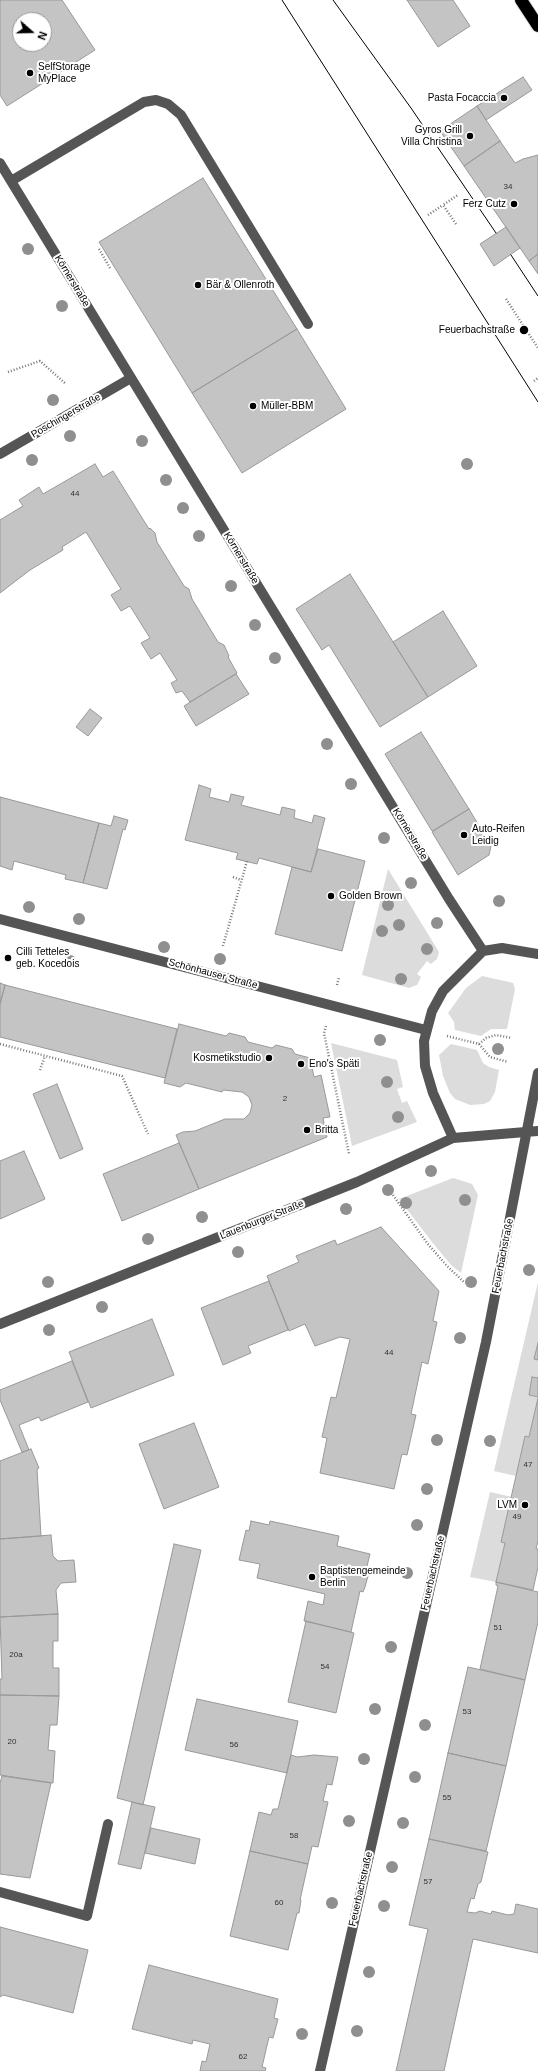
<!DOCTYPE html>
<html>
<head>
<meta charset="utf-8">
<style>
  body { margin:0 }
  #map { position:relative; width:538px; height:2071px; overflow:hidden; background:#fff; font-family:Helvetica,sans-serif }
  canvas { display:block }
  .north { position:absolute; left:12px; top:12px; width:40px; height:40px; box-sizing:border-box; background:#fff; border:1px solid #999; border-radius:50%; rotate:110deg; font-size:11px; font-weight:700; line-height:16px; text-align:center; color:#000 }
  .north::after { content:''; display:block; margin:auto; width:14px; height:18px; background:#000; clip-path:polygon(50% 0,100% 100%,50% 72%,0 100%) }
</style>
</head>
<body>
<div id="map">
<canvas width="538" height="2071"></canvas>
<div class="north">N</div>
</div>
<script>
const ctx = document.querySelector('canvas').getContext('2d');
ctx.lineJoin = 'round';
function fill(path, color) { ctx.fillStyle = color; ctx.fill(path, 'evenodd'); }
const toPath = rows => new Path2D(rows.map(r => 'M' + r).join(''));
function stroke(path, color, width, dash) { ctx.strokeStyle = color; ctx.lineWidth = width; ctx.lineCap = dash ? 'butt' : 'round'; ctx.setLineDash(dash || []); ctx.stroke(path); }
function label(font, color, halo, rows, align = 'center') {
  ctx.font = font + ' Helvetica,sans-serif'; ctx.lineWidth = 4; ctx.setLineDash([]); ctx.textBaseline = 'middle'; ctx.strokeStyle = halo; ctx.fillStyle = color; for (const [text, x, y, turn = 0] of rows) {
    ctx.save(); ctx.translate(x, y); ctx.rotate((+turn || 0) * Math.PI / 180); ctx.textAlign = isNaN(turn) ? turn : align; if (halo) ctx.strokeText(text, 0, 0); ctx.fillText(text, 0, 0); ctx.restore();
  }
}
const green = toPath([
  [388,869,439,952,437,959,431,964,427,961,417,974,421,977,417,985,409,988,362,975],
  [482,976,509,982,513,983,515,989,507,1029,491,1029,481,1036,455,1030,454,1022,448,1013,466,988],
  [331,1043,397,1060,403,1087,397,1089,402,1103,407,1101,417,1122,352,1146],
  [451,1044,477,1050,483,1063,489,1067,499,1070,495,1092,490,1101,484,1104,470,1105,455,1099,450,1093,443,1076,439,1055],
  [453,1178,472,1184,478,1195,461,1273,451,1265,432,1242,399,1199],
  [538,1282,538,1343,534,1359,538,1360,538,1378,532,1378,529,1395,538,1398,529,1437,525,1436,516,1476,494,1471],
  [490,1492,512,1497,505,1543,496,1582,470,1577]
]);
const building = toPath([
  [0,0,62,0,95,50,7,106,0,95,0,0],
  [20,20,44,20,44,44,20,44,20,20],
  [407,0,453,0,470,26,438,47,407,0],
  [523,77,532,90,486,120,477,106,523,77],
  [477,106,500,141,464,166,440,131,477,106],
  [500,141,515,163,523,159,538,155,538,254,529,261,464,166,500,141],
  [203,178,297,329,192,393,99,242,203,178],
  [506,227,520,248,494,266,480,244,506,227],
  [538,254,538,274,529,261,538,254],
  [297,329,346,409,242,473,192,393,297,329],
  [95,464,103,477,113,471,149,529,150,528,155,533,157,542,184,586,189,589,192,599,218,642,224,645,229,656,228,657,237,673,190,702,182,691,176,693,171,683,177,680,160,653,151,659,141,643,150,638,130,606,121,611,111,595,121,589,86,532,62,547,63,550,30,570,0,593,0,520,23,506,19,500,39,487,43,494,95,464],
  [350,574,428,697,380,727,329,645,322,650,296,609,350,574],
  [443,611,477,666,428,697,393,642,443,611],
  [236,674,249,694,196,726,184,706,236,674],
  [90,709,102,718,88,736,76,727,90,709],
  [421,732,469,809,432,831,385,754,421,732],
  [199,785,211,789,209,797,229,802,231,794,244,797,241,805,280,815,282,807,295,810,294,818,312,823,314,815,325,818,311,872,259,858,257,864,236,859,238,853,185,840,199,785],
  [0,797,99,823,83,883,65,879,66,875,14,861,12,870,0,866,0,797],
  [469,809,491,846,489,855,458,875,432,832,469,809],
  [114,816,128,820,125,830,123,829,107,889,83,883,99,823,111,826,114,816],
  [318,849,365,861,342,951,275,934,292,867,311,872,318,849],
  [0,983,5,985,0,1004,0,983],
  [5,985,177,1029,165,1078,0,1037,0,1004,5,985],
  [179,1024,226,1036,229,1033,245,1037,248,1042,272,1048,276,1045,292,1049,295,1054,310,1058,314,1077,321,1075,330,1117,323,1118,327,1137,199,1189,176,1135,183,1132,195,1131,225,1119,244,1119,250,1113,252,1105,249,1097,242,1092,223,1090,222,1092,186,1083,180,1087,164,1083,179,1024],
  [57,1084,83,1149,60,1159,33,1094,57,1084],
  [179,1143,199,1189,122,1221,103,1174,179,1143],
  [24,1151,45,1199,0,1219,0,1161,24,1151],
  [381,1227,439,1291,433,1321,437,1322,428,1364,422,1362,411,1414,416,1415,407,1455,402,1454,394,1489,320,1473,327,1438,322,1437,331,1397,336,1398,350,1339,340,1337,315,1346,305,1324,289,1331,267,1276,299,1262,296,1256,335,1240,337,1245,381,1227],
  [269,1281,288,1330,248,1346,251,1353,223,1365,201,1308,269,1281],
  [152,1319,174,1375,91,1408,69,1352,152,1319],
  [538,1343,538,1360,534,1359,538,1343],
  [72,1361,88,1402,41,1421,39,1417,19,1425,29,1450,22,1452,0,1400,0,1390,72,1361],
  [532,1377,538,1378,538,1397,529,1395,532,1377],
  [538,1398,538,1541,536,1549,538,1549,538,1567,533,1590,496,1582,505,1543,501,1542,525,1436,529,1437,538,1398],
  [194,1423,219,1487,164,1509,139,1444,194,1423],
  [31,1449,39,1468,37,1469,41,1536,0,1539,0,1461,31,1449],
  [251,1521,269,1525,270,1521,339,1536,337,1546,370,1554,366,1570,368,1576,365,1587,363,1592,360,1591,351,1632,304,1621,308,1601,323,1605,325,1594,257,1578,260,1564,239,1560,246,1530,249,1531,251,1521],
  [51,1535,53,1556,58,1561,74,1560,76,1582,61,1583,56,1590,58,1614,0,1617,0,1539,51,1535],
  [174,1544,201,1550,143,1805,117,1798,174,1544],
  [496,1582,538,1592,538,1622,525,1680,480,1669,498,1586,496,1585,496,1582],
  [58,1614,58,1641,53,1641,53,1668,59,1668,59,1696,0,1695,0,1679,2,1679,0,1617,58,1614],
  [306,1621,354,1633,336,1713,288,1702,306,1621],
  [468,1667,525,1680,506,1766,448,1753,468,1667],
  [0,1695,59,1696,57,1725,50,1725,48,1750,55,1751,53,1783,0,1775,0,1695],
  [197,1699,298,1721,287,1773,185,1750,197,1699],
  [448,1753,506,1766,486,1851,429,1839,448,1753],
  [291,1755,297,1757,314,1755,338,1757,332,1785,327,1784,323,1801,328,1802,318,1847,312,1846,308,1864,250,1851,259,1812,271,1815,273,1809,278,1809,291,1755],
  [2,1776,51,1783,30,1878,0,1874,0,1783,2,1776],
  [132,1802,155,1807,141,1869,118,1864,132,1802],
  [151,1828,200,1839,195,1864,145,1853,151,1828],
  [429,1839,488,1852,481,1882,478,1884,474,1899,471,1898,467,1912,475,1913,480,1911,491,1914,492,1911,508,1915,514,1914,516,1904,538,1909,538,1953,473,1939,444,2071,396,2071,428,1929,409,1925,429,1839],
  [250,1851,308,1864,300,1900,301,1900,299,1913,297,1913,288,1950,230,1936,250,1851],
  [0,1927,88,1950,73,2013,3,1995,0,1997,0,1927],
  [149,1965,278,1999,274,2018,278,2019,273,2038,269,2037,262,2067,266,2068,265,2071,200,2071,202,2061,206,2062,210,2044,193,2040,192,2044,132,2029,149,1965]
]);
const path = toPath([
  [428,215,443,205],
  [456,224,443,205,458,195],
  [99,249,110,268],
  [506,299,538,348],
  [8,372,40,361,66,384],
  [534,381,538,378],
  [233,877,241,880],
  [223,946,247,861],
  [337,985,339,977],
  [326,1026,324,1033,349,1154],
  [447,1036,479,1044,486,1038,496,1035,512,1038],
  [0,1044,122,1076,148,1134],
  [479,1044,490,1057,508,1062],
  [40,1070,45,1056],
  [393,1195,427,1243,447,1266,465,1283]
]);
const minor = toPath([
  [0,163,449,899,483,951],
  [11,181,144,102,156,100,168,104,181,115,308,324],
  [0,454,131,378],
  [0,919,426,1030],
  [453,1138,433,1093,425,1066,424,1041,432,1011,443,991,483,951,502,948,538,954],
  [0,1324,357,1182,453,1138,538,1131],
  [0,1892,87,1916,108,1824],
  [320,2071,486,1342,538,1073]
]);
const highway = toPath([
  [521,0,538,26]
]);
const tram = toPath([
  [282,0,538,402],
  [333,0,411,108,496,233],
  [511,255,538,296]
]);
const trees = [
  [28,249],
  [62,306],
  [53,400],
  [70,436],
  [142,441],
  [32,460],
  [467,464],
  [166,480],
  [183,508],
  [199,536],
  [231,586],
  [255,625],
  [275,658],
  [327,744],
  [351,784],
  [384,838],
  [411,883],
  [499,901],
  [388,905],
  [29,907],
  [79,919],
  [437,923],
  [399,925],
  [382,931],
  [164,947],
  [427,949],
  [220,959],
  [70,961],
  [401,979],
  [380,1040],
  [498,1049],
  [387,1082],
  [398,1117],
  [431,1171],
  [388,1190],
  [465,1200],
  [406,1203],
  [346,1209],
  [202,1217],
  [148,1239],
  [238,1252],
  [529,1270],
  [48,1282],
  [471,1282],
  [102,1307],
  [49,1330],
  [460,1338],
  [437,1440],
  [490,1441],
  [427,1489],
  [417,1525],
  [407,1573],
  [391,1647],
  [375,1709],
  [425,1725],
  [364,1759],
  [415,1777],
  [349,1821],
  [403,1823],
  [392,1867],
  [332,1903],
  [384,1906],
  [369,1972],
  [357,2031],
  [302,2034]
];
const markers = [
  [30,73,4,"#000"],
  [504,98,4,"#000"],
  [470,136,4,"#000"],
  [514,204,4,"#000"],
  [198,285,4,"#000"],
  [524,330,5,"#000"],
  [253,406,4,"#000"],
  [464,835,4,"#000"],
  [331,896,4,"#000"],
  [8,958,4,"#000"],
  [269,1058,4,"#000"],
  [301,1064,4,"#000"],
  [307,1130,4,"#000"],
  [525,1505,4,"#000"],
  [312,1577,4,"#000"]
];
const numberNames = [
  ["34",508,187],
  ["44",75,494],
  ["2",285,1099],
  ["44",389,1353],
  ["47",528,1465],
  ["49",517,1517],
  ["51",498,1628],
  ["20a",16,1655],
  ["54",325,1667],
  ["53",467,1712],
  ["20",12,1742],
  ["56",234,1745],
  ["55",447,1798],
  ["58",294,1836],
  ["57",428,1882],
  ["60",279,1903],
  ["62",243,2057]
];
const poiNames = [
  ["SelfStorage",38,67],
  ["MyPlace",38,79],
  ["Pasta Focaccia",496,98,"right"],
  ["Gyros Grill",462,130,"right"],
  ["Villa Christina",462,142,"right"],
  ["Ferz Cutz",506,204,"right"],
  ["Bär & Ollenroth",206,285],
  ["Feuerbachstraße",515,330,"right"],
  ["Müller-BBM",261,406],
  ["Auto-Reifen",472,829],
  ["Leidig",472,841],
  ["Golden Brown",339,896],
  ["Cilli Tetteles",16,952],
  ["geb. Kocedois",16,964],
  ["Kosmetikstudio",261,1058,"right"],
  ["Eno's Späti",309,1064],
  ["Britta",315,1130],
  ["LVM",517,1505,"right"],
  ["Baptistengemeinde",320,1571],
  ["Berlin",320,1583]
];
const streetNames = [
  ["Körnerstraße",72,281,59],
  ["Poschingerstraße",66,416,-30],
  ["Körnerstraße",241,558,59],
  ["Körnerstraße",410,834,59],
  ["Schönhauser Straße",213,974,15],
  ["Lauenburger Straße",262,1220,-22],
  ["Feuerbachstraße",503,1256,-79],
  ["Feuerbachstraße",433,1573,-77],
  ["Feuerbachstraße",361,1889,-77]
];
fill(green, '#dcdcdc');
fill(building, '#c4c4c4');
stroke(building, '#999', 1);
stroke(highway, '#dbdbdb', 14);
stroke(path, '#777', 2.5, [1, 2]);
stroke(minor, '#555', 10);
stroke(highway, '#000', 12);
stroke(tram, '#000', 1);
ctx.fillStyle = '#8f8f8f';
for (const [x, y] of trees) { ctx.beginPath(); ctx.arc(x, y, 6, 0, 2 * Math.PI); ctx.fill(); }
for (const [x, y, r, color] of markers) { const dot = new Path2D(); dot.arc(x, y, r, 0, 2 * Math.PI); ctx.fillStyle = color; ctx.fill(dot); stroke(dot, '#fff', 1.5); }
label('8px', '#313131', null, numberNames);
label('10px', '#000', '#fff', poiNames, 'left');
label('10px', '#000', '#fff', streetNames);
</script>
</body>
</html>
